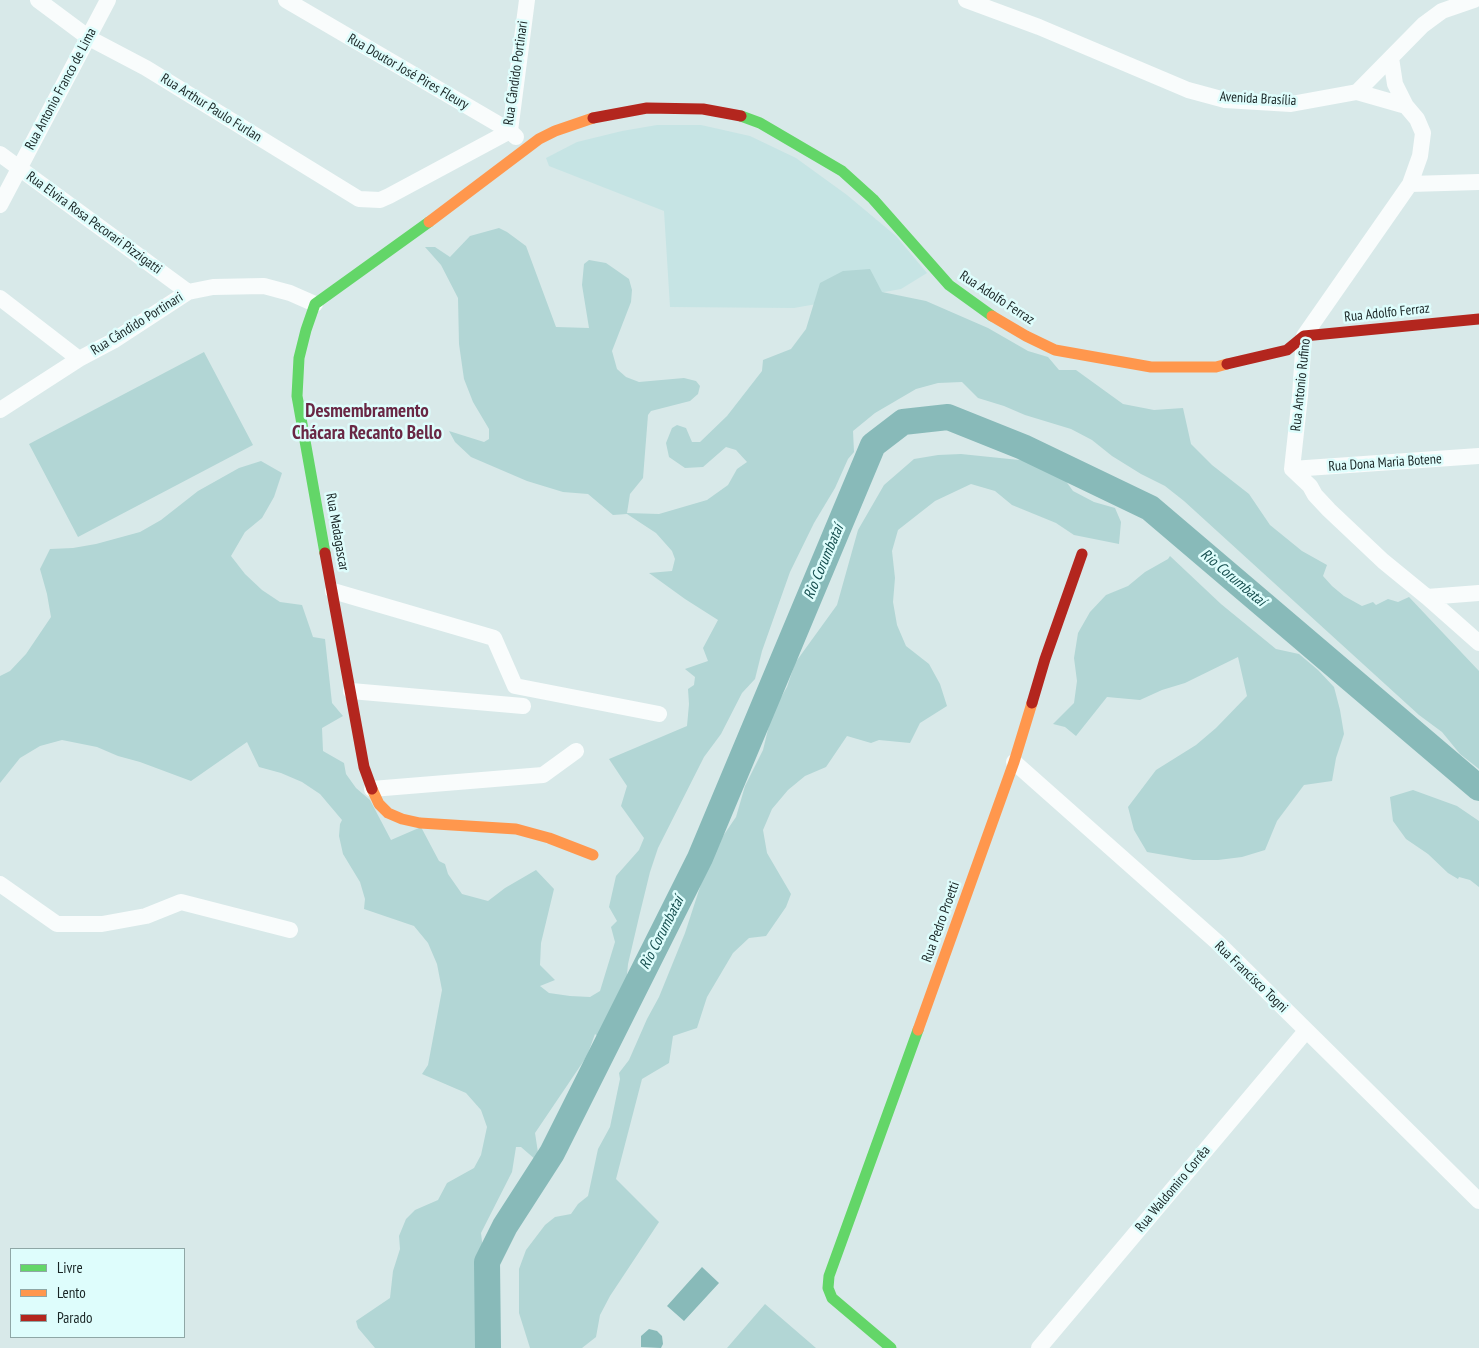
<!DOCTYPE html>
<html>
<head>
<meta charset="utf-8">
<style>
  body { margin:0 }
  #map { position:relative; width:1479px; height:1348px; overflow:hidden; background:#d8e9e9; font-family:"PT Sans Narrow",sans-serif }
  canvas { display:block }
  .legend { position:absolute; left:10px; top:1248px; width:175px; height:90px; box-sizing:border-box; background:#defdfc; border:1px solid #8fa7a6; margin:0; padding:6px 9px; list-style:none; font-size:15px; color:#192525 }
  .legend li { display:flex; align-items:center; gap:10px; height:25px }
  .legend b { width:25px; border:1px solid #8fa7a6 }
</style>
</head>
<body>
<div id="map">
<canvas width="1479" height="1348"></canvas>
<ul class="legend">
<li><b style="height:6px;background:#63d668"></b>Livre</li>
<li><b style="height:6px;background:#ff974d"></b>Lento</li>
<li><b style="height:6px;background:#b3261e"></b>Parado</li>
</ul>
</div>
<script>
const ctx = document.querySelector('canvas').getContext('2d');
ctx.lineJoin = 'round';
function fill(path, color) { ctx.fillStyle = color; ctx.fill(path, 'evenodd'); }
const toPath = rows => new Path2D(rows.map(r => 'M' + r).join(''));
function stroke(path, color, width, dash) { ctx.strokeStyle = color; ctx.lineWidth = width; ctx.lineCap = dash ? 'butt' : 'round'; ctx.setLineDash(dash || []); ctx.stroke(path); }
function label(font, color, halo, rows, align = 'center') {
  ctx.font = font + ' "PT Sans Narrow",sans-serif'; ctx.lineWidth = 5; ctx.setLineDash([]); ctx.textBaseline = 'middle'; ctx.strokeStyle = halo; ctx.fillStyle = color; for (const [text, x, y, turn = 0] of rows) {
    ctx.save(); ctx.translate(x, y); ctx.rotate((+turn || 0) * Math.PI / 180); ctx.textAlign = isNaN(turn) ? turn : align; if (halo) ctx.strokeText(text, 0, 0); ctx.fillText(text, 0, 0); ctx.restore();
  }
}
const built = toPath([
  [657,125,701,125,750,136,796,158,847,195,896,236,927,273,901,289,794,308,670,307,664,211,549,166,546,158,577,142,622,131]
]);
const green = toPath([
  [499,228,507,232,526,246,556,327,589,328,582,285,584,264,589,260,606,263,629,279,632,290,631,302,612,351,617,369,626,377,639,382,684,378,696,381,700,386,698,394,690,401,651,411,648,415,643,478,630,494,627,513,659,514,707,500,728,485,737,469,747,462,736,450,726,447,703,467,685,468,669,457,666,443,672,428,677,425,686,428,692,442,700,442,727,416,762,371,763,360,791,349,806,329,820,283,843,271,870,269,882,292,926,301,988,328,1028,351,1048,357,1059,370,1076,370,1123,404,1154,410,1183,408,1191,444,1212,465,1249,494,1270,525,1302,551,1327,565,1323,576,1332,586,1344,596,1362,606,1373,602,1376,605,1388,599,1398,602,1409,597,1479,671,1479,769,1460,754,1442,732,1419,715,1184,501,1165,486,1141,474,1112,456,1092,440,1071,429,1025,415,1004,406,978,398,962,382,938,383,916,389,875,413,853,431,854,452,848,459,835,488,814,523,790,572,762,651,755,679,742,693,721,734,704,757,658,848,650,872,639,917,628,964,626,986,614,1007,602,1040,595,1034,587,1056,535,1133,539,1159,536,1160,521,1147,516,1147,512,1172,481,1233,483,1250,477,1294,483,1337,483,1348,375,1348,358,1328,356,1321,390,1298,393,1271,400,1249,399,1236,406,1219,415,1210,438,1200,447,1183,474,1168,481,1155,487,1127,481,1110,466,1093,422,1074,428,1065,442,990,437,964,428,943,414,926,364,909,365,899,360,882,343,854,339,836,340,824,342,820,320,794,302,782,281,773,259,767,247,742,191,781,140,762,118,756,97,747,62,740,40,746,20,758,0,783,0,676,10,671,26,654,51,617,47,594,40,569,50,549,73,548,96,544,140,532,161,520,198,491,239,468,261,461,282,473,274,497,262,518,245,532,231,556,245,574,262,590,280,602,302,605,313,637,325,639,332,703,343,716,322,728,323,751,344,763,346,774,356,788,370,800,391,840,421,827,439,861,445,864,448,874,462,894,488,901,505,888,536,870,554,889,541,943,540,965,555,980,540,986,549,993,570,996,590,997,600,991,615,942,611,927,617,921,609,907,616,876,639,850,644,838,621,806,627,786,609,759,687,726,689,704,688,689,694,685,695,677,685,669,708,661,703,648,718,620,685,599,649,573,672,571,675,559,672,551,656,533,627,514,613,515,588,494,563,492,527,481,471,457,455,442,449,431,484,442,489,439,489,429,473,402,464,379,459,344,458,298,441,265,425,247,435,247,450,257,470,236],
  [204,352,253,445,78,537,29,444],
  [961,454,1029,461,1055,466,1073,491,1094,502,1115,508,1121,522,1119,544,1074,535,1056,523,1012,505,995,491,971,484,935,501,898,530,892,551,895,578,893,602,897,625,906,646,929,664,940,684,947,706,920,723,910,743,879,740,871,743,847,736,826,767,805,776,788,790,772,809,763,830,767,853,791,894,786,907,766,936,749,938,733,953,707,997,697,1028,673,1036,669,1063,642,1079,616,1179,659,1222,610,1296,600,1315,596,1337,582,1348,530,1348,519,1313,519,1269,526,1250,545,1225,555,1217,571,1214,578,1204,588,1196,598,1149,610,1127,620,1079,619,1073,629,1060,647,1019,659,997,685,933,701,884,723,836,736,817,745,786,763,750,772,713,787,687,795,663,837,605,858,530,884,485,914,459,938,455],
  [1170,556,1221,604,1276,649,1299,654,1318,670,1334,687,1340,710,1344,734,1336,758,1332,781,1304,785,1277,821,1265,850,1242,857,1218,860,1193,860,1147,852,1134,830,1128,807,1156,770,1196,745,1216,728,1247,696,1238,657,1185,683,1162,690,1140,700,1107,697,1076,736,1065,727,1053,724,1074,703,1077,681,1074,658,1078,633,1090,612,1106,595,1128,586,1145,572,1168,559],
  [1413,790,1457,806,1479,821,1479,887,1470,880,1459,877,1458,879,1448,873,1428,854,1406,839,1393,821,1390,797],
  [765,1304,816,1348,727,1348]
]);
const water = toPath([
  [702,1267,719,1283,684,1321,667,1306],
  [649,1329,657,1331,662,1336,663,1344,661,1348,641,1347,641,1336]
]);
const river = toPath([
  [488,1348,487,1262,505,1226,552,1153,700,858,873,445,903,422,948,417,1023,447,1150,508,1479,788]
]);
const street = toPath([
  [38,0,89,38,146,68,359,199,380,200,389,196,510,131],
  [286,0,510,131,516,137],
  [966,0,1039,27,1188,90,1225,100,1291,104,1357,92,1423,25,1442,11,1474,0],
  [1391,58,1395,84,1406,106,1417,119,1423,133,1420,156,1410,184,1304,336,1300,396,1292,469,1310,486,1315,495,1329,510,1383,561,1427,597,1479,643],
  [1357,92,1406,106],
  [510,131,527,0],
  [0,154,188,292],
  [1410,184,1479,182],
  [0,205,108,0],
  [0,298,79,359],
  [0,410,79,359,113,341,188,292,213,287,264,286,290,293,315,304],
  [1292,469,1479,456],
  [333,591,494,638,515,686,659,714],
  [1427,597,1479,593],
  [351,691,523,706],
  [1014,762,1217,942,1479,1201],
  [372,789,543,775,576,751],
  [0,884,57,924,102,924,146,916,181,902,290,930],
  [1039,1348,1306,1031]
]);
const fast = toPath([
  [741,116,760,123,842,171,873,199,949,285,992,316],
  [325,553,297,396,299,358,306,330,315,304,429,222],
  [891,1348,832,1298,828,1288,829,1276,918,1030]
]);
const slow = toPath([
  [429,222,539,139,555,131,593,118],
  [992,316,1026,336,1055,350,1151,367,1216,367,1227,364],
  [372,789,379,804,388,813,402,819,420,823,516,829,549,838,593,855],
  [918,1030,1014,762,1032,703]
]);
const jam = toPath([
  [593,118,647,108,703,109,741,116],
  [1227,364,1287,350,1304,336,1479,319],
  [325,553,364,767,372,789],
  [1032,703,1045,659,1082,554]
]);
const streetNames = [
  ["Rua Doutor José Pires Fleury",408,72,30],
  ["Rua Cândido Portinari",516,73,-82],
  ["Rua Antonio Franco de Lima",61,89,-62],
  ["Avenida Brasília",1258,99,3],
  ["Rua Arthur Paulo Furlan",211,108,32],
  ["Rua Elvira Rosa Pecorari Pizzigatti",94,223,36],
  ["Rua Adolfo Ferraz",997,298,33],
  ["Rua Adolfo Ferraz",1387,313,-6],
  ["Rua Cândido Portinari",137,324,-32],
  ["Rua Antonio Rufino",1301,385,-84],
  ["Rua Dona Maria Botene",1385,463,-4],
  ["Rua Madagascar",337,532,80],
  ["Rua Pedro Proetti",941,922,-70],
  ["Rua Francisco Togni",1251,977,44],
  ["Rua Waldomiro Corrêa",1173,1189,-50]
];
const waterNames = [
  ["Rio Corumbataí",824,562,-67],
  ["Rio Corumbataí",1233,578,40],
  ["Rio Corumbataí",662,933,-63]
];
const districtNames = [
  ["Desmembramento",367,412],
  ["Chácara Recanto Bello",367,434]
];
fill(built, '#c6e4e4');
fill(green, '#b2d6d5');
fill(water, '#88bab9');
stroke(river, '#88bab9', 26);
stroke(street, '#f9fcfc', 16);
stroke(fast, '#63d668', 11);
stroke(slow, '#ff974d', 11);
stroke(jam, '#b3261e', 11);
label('14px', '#192525', '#defdfc', streetNames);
label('italic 15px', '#154e4e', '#defdfc', waterNames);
label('bold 19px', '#692744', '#defdfc', districtNames);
</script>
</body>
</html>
